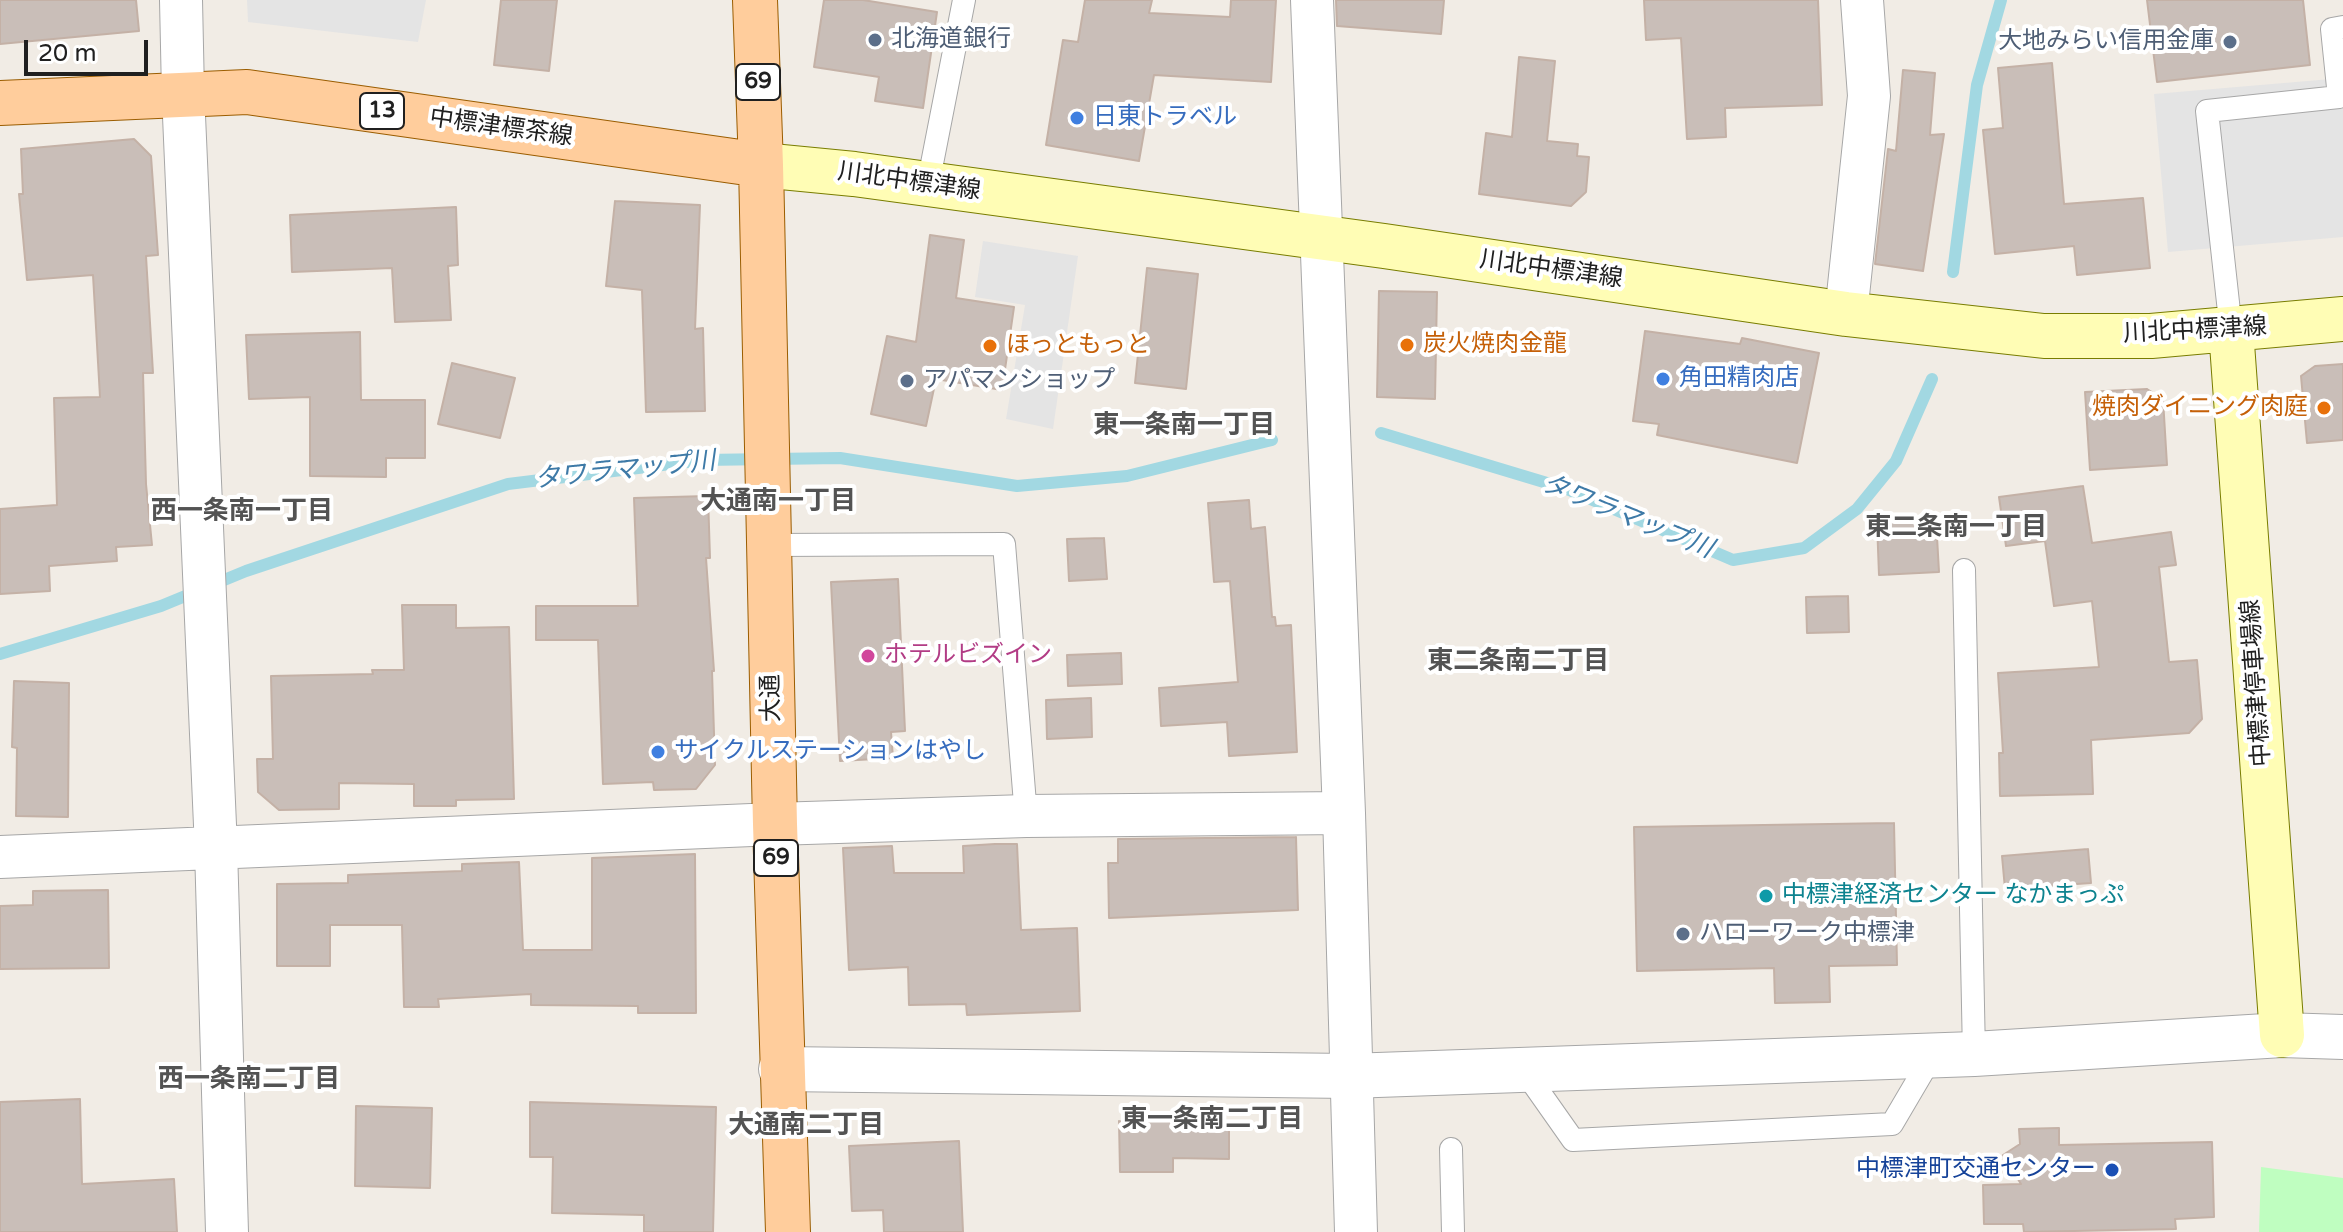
<!DOCTYPE html>
<html>
<head>
<meta charset="utf-8">
<style>
  body { margin:0 }
  #map { position:relative; width:2343px; height:1232px; overflow:hidden; background:#f1ece5; font-family:"Varela Round",sans-serif }
  canvas { display:block }
  .scale { position:absolute; left:24px; top:40px; width:124px; height:36px; box-sizing:border-box; border:4px solid #202020; border-top:0; padding-left:10px; font-size:24px; line-height:28px; white-space:nowrap; color:#202020; -webkit-text-stroke:6px #fff; paint-order:stroke }
</style>
</head>
<body>
<div id="map">
<canvas width="2343" height="1232"></canvas>
<div class="scale">20 m</div>
</div>
<script>
const ctx = document.querySelector('canvas').getContext('2d');
ctx.lineJoin = 'round';
function fill(path, color) { ctx.fillStyle = color; ctx.fill(path, 'evenodd'); }
const toPath = rows => new Path2D(rows.map(r => 'M' + r).join(''));
function stroke(path, color, width, dash) { ctx.strokeStyle = color; ctx.lineWidth = width; ctx.lineCap = dash ? 'butt' : 'round'; ctx.setLineDash(dash || []); ctx.stroke(path); }
function label(font, color, halo, rows, align = 'center') {
  ctx.font = font + ' "Varela Round","Noto Sans JP",sans-serif'; ctx.lineWidth = 8; ctx.setLineDash([]); ctx.textBaseline = 'middle'; ctx.strokeStyle = halo; ctx.fillStyle = color; for (const [text, x, y, turn = 0] of rows) {
    ctx.save(); ctx.translate(x, y); ctx.rotate((+turn || 0) * Math.PI / 180); ctx.textAlign = isNaN(turn) ? turn : align; if (halo) ctx.strokeText(text, 0, 0); ctx.fillText(text, 0, 0); ctx.restore();
  }
}
const park = toPath([
  [2261,1167,2343,1178,2343,1232,2259,1232]
]);
const parking = toPath([
  [247,0,426,0,418,42,248,22],
  [2343,78,2343,237,2168,252,2154,94],
  [983,241,1078,256,1053,429,1006,419,1025,305,975,297]
]);
const stream = toPath([
  [1953,272,1977,85,2001,0],
  [1381,433,1567,489,1733,560,1804,548,1857,509,1896,461,1932,379],
  [0,654,161,606,246,571,508,484,703,460,840,458,1017,486,1127,476,1272,440]
]);
const building = toPath([
  [0,0,136,0,139,31,0,44,0,0],
  [501,0,557,0,549,71,494,65,501,0],
  [824,0,863,0,937,12,923,108,875,101,879,77,814,67,824,0],
  [1085,0,1152,0,1149,13,1230,17,1231,0,1276,0,1271,82,1154,75,1139,161,1046,145,1063,40,1078,42,1085,0],
  [1336,0,1444,0,1441,34,1337,26,1336,0],
  [1644,0,1818,0,1822,105,1725,108,1726,137,1687,139,1681,38,1646,40,1644,0],
  [2147,0,2303,0,2310,65,2157,82,2147,0],
  [1519,57,1555,61,1547,141,1578,144,1577,156,1589,157,1586,192,1571,206,1479,194,1486,133,1512,137,1519,57],
  [2052,63,2064,204,2143,198,2150,268,2077,275,2074,246,1995,254,1983,130,2003,128,1998,68,2052,63],
  [1903,70,1935,73,1930,135,1944,134,1923,271,1875,264,1888,149,1896,151,1903,70],
  [134,139,151,156,158,255,146,256,153,373,143,373,146,484,152,545,116,547,117,561,49,566,50,591,0,594,0,509,57,505,54,398,100,397,93,275,27,280,19,194,23,194,21,149,134,139],
  [615,201,700,205,695,329,703,328,705,411,646,412,642,290,606,286,615,201],
  [456,207,458,265,448,266,451,320,395,322,392,268,292,272,290,215,456,207],
  [930,235,964,240,956,298,1014,307,1002,390,936,379,926,426,871,414,887,336,916,342,930,235],
  [1147,268,1198,274,1186,389,1135,383,1147,268],
  [1379,291,1437,292,1435,399,1377,397,1379,291],
  [1645,331,1740,344,1742,338,1819,353,1797,463,1657,435,1659,424,1633,421,1645,331],
  [360,332,361,400,425,400,425,458,386,458,386,477,310,476,310,397,249,399,246,335,360,332],
  [452,363,515,378,500,438,438,424,452,363],
  [2343,364,2343,440,2307,443,2301,376,2315,366,2343,364],
  [2147,389,2163,399,2167,465,2090,470,2085,392,2147,389],
  [2083,486,2092,543,2171,532,2176,565,2159,567,2169,662,2197,660,2202,719,2189,733,2091,740,2093,794,2000,796,1999,753,2003,753,1998,673,2099,667,2092,601,2054,606,2045,541,2006,546,1999,497,2083,486],
  [708,496,710,558,706,558,714,671,712,671,715,765,696,789,654,790,653,782,603,784,598,640,536,640,536,606,638,606,634,498,708,496],
  [1249,500,1251,529,1265,527,1272,617,1275,617,1276,626,1291,625,1297,752,1229,756,1227,722,1161,726,1159,688,1238,682,1230,581,1214,582,1208,503,1249,500],
  [1936,519,1939,572,1879,575,1877,522,1936,519],
  [1104,538,1107,579,1069,581,1067,539,1104,538],
  [898,579,905,731,891,732,893,758,840,761,831,582,898,579],
  [1848,596,1849,632,1807,633,1806,597,1848,596],
  [402,605,456,605,456,628,509,627,514,799,456,800,456,806,414,806,414,784,339,783,339,809,279,810,258,792,257,759,273,759,271,676,373,674,372,670,404,670,402,605],
  [1121,653,1122,684,1068,686,1067,655,1121,653],
  [14,681,69,683,68,817,16,816,17,748,12,747,14,681],
  [1091,698,1092,737,1047,739,1046,700,1091,698],
  [1894,823,1897,965,1829,966,1830,1002,1775,1003,1774,968,1637,971,1634,827,1894,823],
  [1296,837,1298,910,1109,918,1108,863,1118,863,1118,839,1296,837],
  [995,844,1017,844,1021,930,1077,928,1080,1011,967,1015,966,1004,909,1005,908,967,849,970,843,848,892,846,894,873,964,873,963,846,995,844],
  [2088,849,2091,883,2005,889,2002,856,2088,849],
  [695,854,696,1013,638,1013,638,1006,531,1005,531,994,438,999,439,1007,404,1007,402,925,330,925,330,966,277,966,277,884,348,883,348,875,462,871,462,864,519,862,523,950,592,950,592,858,695,854],
  [108,890,109,968,0,969,0,906,33,905,33,891,108,890],
  [80,1099,82,1184,174,1179,177,1232,0,1232,0,1102,80,1099],
  [530,1102,716,1107,713,1232,644,1232,644,1215,552,1213,553,1157,530,1157,530,1102],
  [356,1106,432,1108,430,1188,355,1186,356,1106],
  [1119,1121,1229,1122,1229,1159,1173,1158,1173,1172,1120,1172,1119,1121],
  [2059,1128,2059,1145,2212,1142,2214,1217,2175,1219,2176,1229,2024,1232,2023,1224,1984,1224,1983,1185,2021,1184,2003,1155,2020,1144,2019,1129,2059,1128],
  [959,1141,963,1232,884,1232,883,1210,852,1211,849,1146,959,1141]
]);
const service = toPath([
  [928,184,964,0],
  [2231,330,2207,111,2339,97,2332,29,2343,27],
  [769,545,1004,544,1026,816],
  [1964,570,1974,1054],
  [1523,1069,1573,1140,1892,1124,1932,1056],
  [1451,1149,1453,1232]
]);
const minor = toPath([
  [181,0,183,93,216,848,227,1232],
  [1312,0,1344,813,1356,1232],
  [1846,314,1869,96,1862,0],
  [0,857,775,824,1026,816,1344,813]
]);
const tertiary = toPath([
  [781,1069,1349,1076,1974,1054,2282,1035,2343,1037]
]);
const secondary = toPath([
  [761,165,854,174,1384,246,1846,314,2044,336,2151,336,2343,319],
  [2231,330,2282,1035]
]);
const primary = toPath([
  [755,0,761,165,775,824,788,1232],
  [0,103,247,92,761,165]
]);
const markers = [
  [875,40,8,"#5c6f8a"],
  [2230,42,8,"#5c6f8a"],
  [1077,118,8,"#3f7fe0"],
  [1407,345,8,"#e8710a"],
  [990,346,8,"#e8710a"],
  [1663,379,8,"#3f7fe0"],
  [907,381,8,"#5c6f8a"],
  [2324,408,8,"#e8710a"],
  [868,656,8,"#d1479c"],
  [658,752,8,"#3f7fe0"],
  [1766,896,8,"#0f9aa8"],
  [1683,934,8,"#5c6f8a"],
  [2112,1170,8,"#1a4fb4"]
];
const shields = [
  [758,82,44],
  [382,111,44],
  [776,858,44]
];
const shieldNames = [
  ["69",758,82],
  ["13",382,111],
  ["69",776,858]
];
const serviceNames = [
  ["北海道銀行",891,40],
  ["大地みらい信用金庫",2214,42,"right"],
  ["アパマンショップ",923,381],
  ["ハローワーク中標津",1699,934]
];
const shopNames = [
  ["日東トラベル",1093,118],
  ["角田精肉店",1679,379],
  ["サイクルステーションはやし",674,752]
];
const streetNames = [
  ["中標津標茶線",501,128,8],
  ["川北中標津線",909,182,8],
  ["川北中標津線",1551,270,8],
  ["川北中標津線",2195,331,-3],
  ["中標津停車場線",2257,683,-94],
  ["大通",772,698,-91]
];
const foodNames = [
  ["炭火焼肉金龍",1423,345],
  ["ほっともっと",1006,346],
  ["焼肉ダイニング肉庭",2308,408,"right"]
];
const hotelNames = [
  ["ホテルビズイン",884,656]
];
const cultureNames = [
  ["中標津経済センター なかまっぷ",1782,896]
];
const transitNames = [
  ["中標津町交通センター",2096,1170]
];
const neighbourhoodNames = [
  ["東一条南一丁目",1184,426],
  ["大通南一丁目",778,502],
  ["西一条南一丁目",242,512],
  ["東二条南一丁目",1956,528],
  ["東二条南二丁目",1518,662],
  ["西一条南二丁目",249,1080],
  ["東一条南二丁目",1212,1120],
  ["大通南二丁目",806,1126]
];
const waterNames = [
  ["タワラマップ川",625,471,-6],
  ["タワラマップ川",1627,517,22]
];
fill(park, '#bffec0');
fill(parking, '#e4e4e4');
stroke(stream, '#a2d8e2', 12);
fill(building, '#c9beb8');
stroke(building, '#c4b1a6', 2);
stroke(service, '#a7a7a7', 24);
stroke(minor, '#a7a7a7', 44);
stroke(tertiary, '#a7a7a7', 46);
stroke(secondary, '#797d00', 46);
stroke(primary, '#9b5d00', 46);
stroke(service, '#fff', 22);
stroke(minor, '#fff', 42);
stroke(tertiary, '#fff', 44);
stroke(secondary, '#fffdb5', 44);
stroke(primary, '#ffcd9c', 44);
for (const [x, y, r, color] of markers) { const dot = new Path2D(); dot.arc(x, y, r, 0, 2 * Math.PI); ctx.fillStyle = color; ctx.fill(dot); stroke(dot, '#fff', 3); }
for (const [x, y, w] of shields) { const box = new Path2D(); box.roundRect(x - w / 2, y - 18, w, 36, 6); ctx.fillStyle = '#fff'; ctx.fill(box); stroke(box, '#202020', 2); }
label('bold 22px', '#202020', null, shieldNames);
label('24px', '#4e5e75', '#fff', serviceNames, 'left');
label('24px', '#366cbe', '#fff', shopNames, 'left');
label('24px', '#202020', '#fff', streetNames);
label('24px', '#c56008', '#fff', foodNames, 'left');
label('24px', '#b23c85', '#fff', hotelNames, 'left');
label('24px', '#0d838f', '#fff', cultureNames, 'left');
label('24px', '#164399', '#fff', transitNames, 'right');
label('bold 26px', '#535353', '#fff', neighbourhoodNames);
label('italic 26px', '#3e7aa7', '#fff', waterNames);
</script>
</body>
</html>
